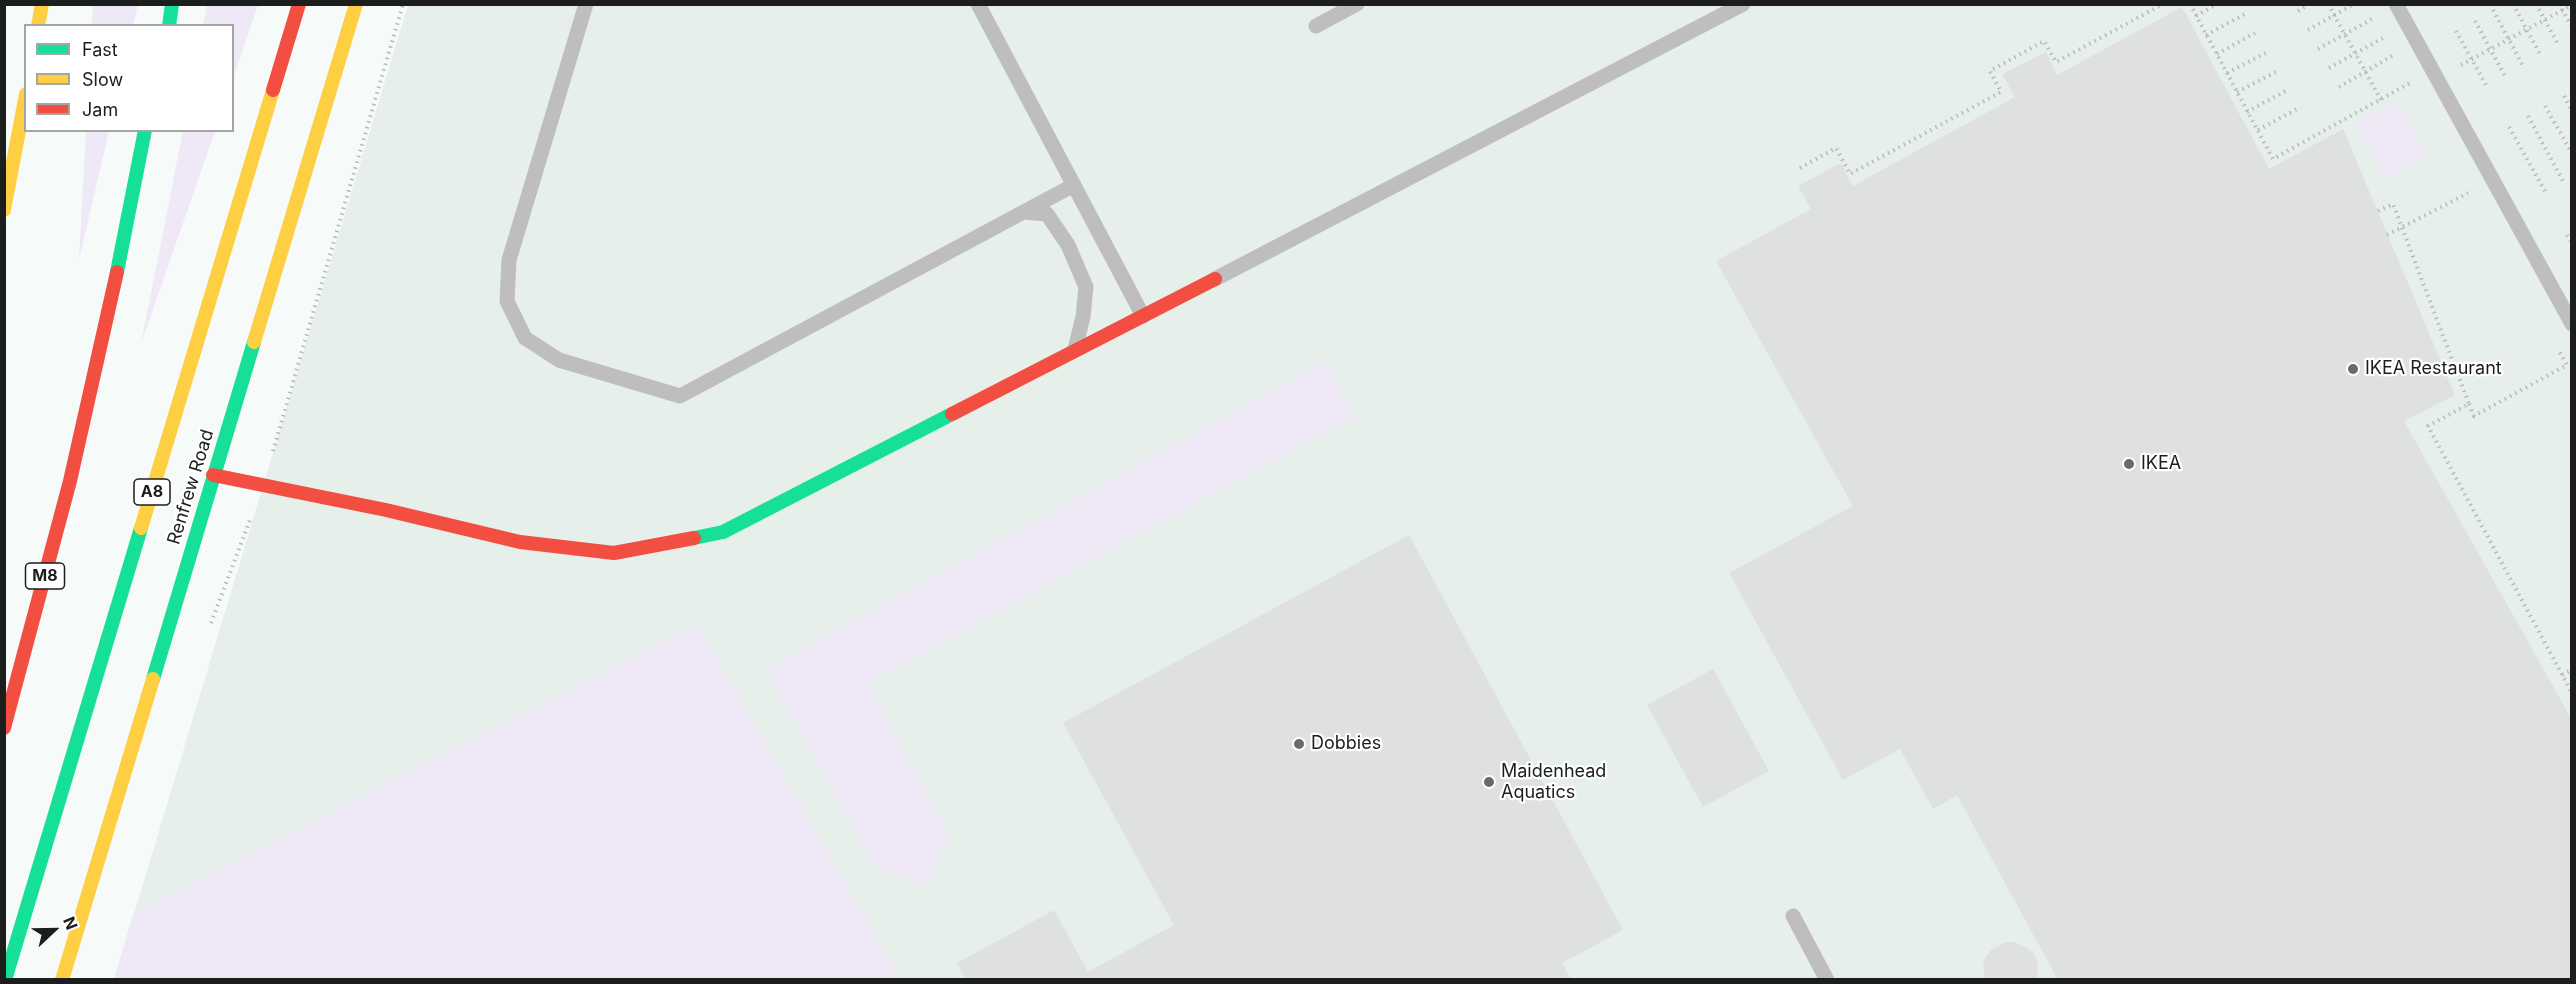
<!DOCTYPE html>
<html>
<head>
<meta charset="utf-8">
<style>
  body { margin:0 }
  #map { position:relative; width:2576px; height:984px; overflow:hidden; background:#f6faf8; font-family:Inter,sans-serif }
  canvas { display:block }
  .frame { position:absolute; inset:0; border:6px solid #1b1e1d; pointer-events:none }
  .legend { position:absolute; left:24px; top:24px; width:210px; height:108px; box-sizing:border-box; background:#fff; border:2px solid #a4a5a5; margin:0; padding:8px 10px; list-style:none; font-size:18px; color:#1b1e1d }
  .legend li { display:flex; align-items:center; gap:12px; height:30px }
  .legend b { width:30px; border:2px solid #a4a5a5 }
  .north { position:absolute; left:24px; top:900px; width:60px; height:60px; -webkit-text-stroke:4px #fff; paint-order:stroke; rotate:68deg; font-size:16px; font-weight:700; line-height:24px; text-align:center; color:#1b1e1d }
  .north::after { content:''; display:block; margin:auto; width:21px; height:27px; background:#1b1e1d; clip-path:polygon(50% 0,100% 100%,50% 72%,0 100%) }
</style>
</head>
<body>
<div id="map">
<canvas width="2576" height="984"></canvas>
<div class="frame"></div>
<ul class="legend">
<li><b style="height:8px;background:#16e098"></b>Fast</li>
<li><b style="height:8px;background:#ffcf43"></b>Slow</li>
<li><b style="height:8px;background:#f24e42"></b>Jam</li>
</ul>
<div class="north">N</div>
</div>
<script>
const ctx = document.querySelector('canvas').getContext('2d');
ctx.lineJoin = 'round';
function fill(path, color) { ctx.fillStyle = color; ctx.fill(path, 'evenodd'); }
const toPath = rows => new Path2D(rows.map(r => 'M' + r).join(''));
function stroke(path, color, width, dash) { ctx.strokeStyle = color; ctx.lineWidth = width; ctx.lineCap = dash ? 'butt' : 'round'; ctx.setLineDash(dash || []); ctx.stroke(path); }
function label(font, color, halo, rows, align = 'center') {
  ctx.font = font + ' Inter,sans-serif'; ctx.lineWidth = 4.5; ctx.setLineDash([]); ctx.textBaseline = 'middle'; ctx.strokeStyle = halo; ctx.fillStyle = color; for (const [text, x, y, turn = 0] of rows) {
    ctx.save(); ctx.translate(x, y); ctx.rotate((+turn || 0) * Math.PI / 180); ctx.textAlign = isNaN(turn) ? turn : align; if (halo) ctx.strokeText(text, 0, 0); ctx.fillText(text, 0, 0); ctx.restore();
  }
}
const built = toPath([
  [408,5,2571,5,2571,979,900,979,697,625,134,914]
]);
const green = toPath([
  [93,5,138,5,133,25,92,25],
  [207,5,258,5,233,79,232,26,203,25],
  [2398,101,2427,157,2385,179,2356,123],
  [86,131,109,131,79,260],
  [183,131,215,131,141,344],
  [1325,362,1355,416,867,684,953,842,946,839,929,886,875,867,766,669],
  [697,624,900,979,114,979,133,914]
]);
const building = toPath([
  [2182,7,2269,169,2343,129,2455,395,2404,421,2572,720,2572,980,2058,980,1957,795,1933,809,1900,749,1843,780,1729,573,1853,506,1716,261,1811,209,1798,186,1841,163,1853,186,2015,97,2002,74,2046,52,2057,75],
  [1409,535,1623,930,1562,963,1571,980,966,980,957,963,1054,910,1088,972,1174,925,1063,723],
  [1713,669,1769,771,1703,807,1647,705],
  [2006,942,2015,942,2030,950,2036,957,2038,967,2037,980,1985,980,1983,966,1985,958,1991,950]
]);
const path = toPath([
  [2190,4,2273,159,2410,83],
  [2328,4,2381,100],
  [2513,4,2541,56],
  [2536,4,2559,46],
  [2559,4,2572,27],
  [2493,10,2523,66],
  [2298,11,2309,4],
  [2196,16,2217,4],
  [2475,21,2505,76],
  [2308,30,2354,4],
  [2456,31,2486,85],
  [2206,35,2245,14],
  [2318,49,2372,19],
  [2217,54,2255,33],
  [2461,65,2572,5],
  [2329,68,2383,38],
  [2227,73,2266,53],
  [2339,87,2392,56],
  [2237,92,2276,72],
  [2564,96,2572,111],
  [2545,106,2572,153],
  [2247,112,2287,90],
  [2528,116,2564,183],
  [2509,127,2546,193],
  [2258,130,2297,109],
  [1800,168,1836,148,1850,174,2001,92,1990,71,2044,41,2056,62,2163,4],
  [2378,211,2393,204,2469,404,2428,426,2572,693],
  [2387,235,2468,193],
  [2567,235,2572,243],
  [2469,404,2474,416,2567,365,2558,350],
  [273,451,403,4],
  [211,623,250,520],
  [2562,675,2572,670]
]);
const lane = toPath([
  [586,4,509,260,507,301,525,338,559,360,680,396,1074,185],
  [978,4,1143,316],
  [2396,4,2572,324],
  [1316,26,1357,4],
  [1024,212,1047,214,1068,245,1086,287,1083,317,1075,349],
  [1215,279,1743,4],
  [1793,916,1827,980]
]);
const fast = toPath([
  [169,26,172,4],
  [117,272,145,130],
  [694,538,723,532,952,414],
  [153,679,254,342],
  [5,980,141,528]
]);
const slow = toPath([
  [38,26,42,4],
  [4,210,26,94],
  [254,342,356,4],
  [141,528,273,90],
  [62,980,153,679]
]);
const jam = toPath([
  [273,90,299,4],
  [952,414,1215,279],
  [213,475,386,510,520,542,614,553,694,538],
  [4,728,70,481,117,272]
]);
const markers = [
  [2353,369,6,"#686b6a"],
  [2129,464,6,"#686b6a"],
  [1299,744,6,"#686b6a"],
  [1489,782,6,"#686b6a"]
];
const shields = [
  [152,492,36],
  [45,576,39]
];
const shieldNames = [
  ["A8",152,492],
  ["M8",45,576]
];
const poiNames = [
  ["IKEA Restaurant",2365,369],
  ["IKEA",2141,464],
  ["Dobbies",1311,744],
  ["Maidenhead",1501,772],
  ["Aquatics",1501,793]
];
const streetNames = [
  ["Renfrew Road",191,487,-73]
];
fill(built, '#e6efe9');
fill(green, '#efe9f7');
fill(building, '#dee1e0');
stroke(path, '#b8b9b9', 4, [1.5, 4.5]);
stroke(lane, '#bfbebf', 15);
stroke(fast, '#16e098', 14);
stroke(slow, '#ffcf43', 14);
stroke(jam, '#f24e42', 14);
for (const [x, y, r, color] of markers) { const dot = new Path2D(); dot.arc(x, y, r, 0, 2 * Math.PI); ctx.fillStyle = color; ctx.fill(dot); stroke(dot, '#fff', 2); }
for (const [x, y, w] of shields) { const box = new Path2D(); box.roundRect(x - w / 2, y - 13, w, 26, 4.5); ctx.fillStyle = '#fff'; ctx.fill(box); stroke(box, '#1b1e1d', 1.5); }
label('bold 16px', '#1b1e1d', null, shieldNames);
label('18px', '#1b1e1d', '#fff', poiNames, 'left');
label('18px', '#1b1e1d', '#fff', streetNames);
</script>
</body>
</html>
